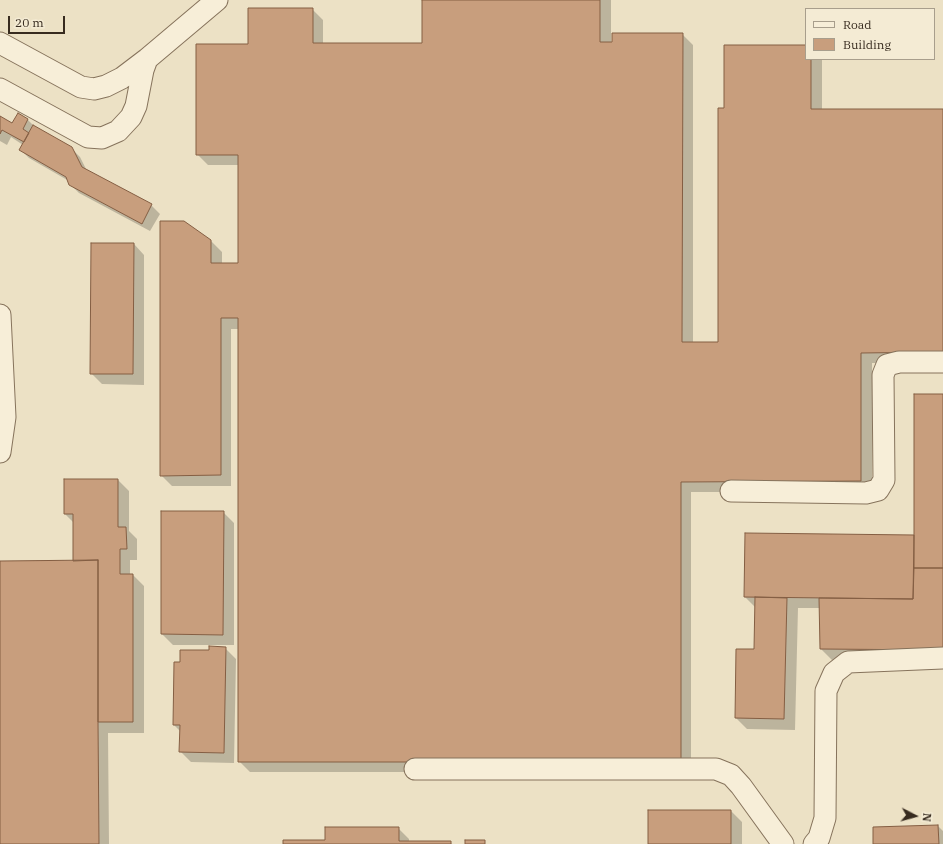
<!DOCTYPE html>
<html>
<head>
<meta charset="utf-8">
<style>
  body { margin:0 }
  #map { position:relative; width:943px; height:844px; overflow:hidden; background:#ece1c5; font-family:"IBM Plex Serif",serif }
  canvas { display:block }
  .legend { position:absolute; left:805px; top:8px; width:130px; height:52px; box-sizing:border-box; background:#f4ebd4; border:1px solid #a89e8c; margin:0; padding:5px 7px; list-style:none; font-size:12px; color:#372b1f }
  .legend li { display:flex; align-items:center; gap:8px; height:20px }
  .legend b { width:20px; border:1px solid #a89e8c }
  .north { position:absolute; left:895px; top:796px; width:40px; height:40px; -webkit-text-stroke:3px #f4ebd4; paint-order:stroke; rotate:96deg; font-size:11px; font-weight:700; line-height:16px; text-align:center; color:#372b1f }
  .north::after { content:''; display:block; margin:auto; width:14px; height:18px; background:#372b1f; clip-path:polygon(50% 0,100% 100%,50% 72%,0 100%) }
  .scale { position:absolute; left:8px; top:16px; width:57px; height:18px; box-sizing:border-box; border:2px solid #372b1f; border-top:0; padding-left:5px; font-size:12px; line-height:14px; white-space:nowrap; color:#372b1f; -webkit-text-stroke:3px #f4ebd4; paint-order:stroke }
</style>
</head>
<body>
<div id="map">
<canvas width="943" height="844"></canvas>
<ul class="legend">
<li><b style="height:5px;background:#f7eed8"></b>Road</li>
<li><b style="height:11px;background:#c89e7d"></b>Building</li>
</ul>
<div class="north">N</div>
<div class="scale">20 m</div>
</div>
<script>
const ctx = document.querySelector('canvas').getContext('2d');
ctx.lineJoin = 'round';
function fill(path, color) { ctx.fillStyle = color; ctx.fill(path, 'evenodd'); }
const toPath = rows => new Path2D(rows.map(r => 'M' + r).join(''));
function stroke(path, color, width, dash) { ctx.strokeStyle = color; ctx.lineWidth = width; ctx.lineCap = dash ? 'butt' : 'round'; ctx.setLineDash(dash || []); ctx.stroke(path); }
const shadow = toPath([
  [423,0,611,0,611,43,682,34,693,45,693,343,719,343,725,109,806,46,806,59,822,59,822,110,943,110,943,363,872,363,872,492,691,492,691,772,250,772,239,761,239,329,231,329,231,486,172,486,161,475,211,241,222,252,222,264,239,264,239,165,208,165,197,154,249,45,312,9,323,20,323,44,423,44],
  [18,114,28,120,35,127,71,148,80,157,87,171,151,205,160,214,150,231,79,193,70,184,69,181,29,158,20,149,23,145,11,137,7,145,0,141,0,117,12,124],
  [134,244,144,255,144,385,102,384,92,374],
  [943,395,943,660,832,660,821,649,820,608,798,608,795,730,747,729,736,718,737,650,755,650,755,607,745,597,746,534,915,536],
  [118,480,129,491,129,531,137,539,137,560,130,560,130,575,133,575,144,586,144,733,108,733,109,844,0,844,0,562,74,561,74,523,65,514],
  [162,512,223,512,234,523,234,645,173,645,162,634],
  [225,648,236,659,234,763,191,762,180,751,181,732,174,725,181,663,210,651],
  [731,811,742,822,742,844,649,844],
  [938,826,943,831,943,844,874,844,874,828],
  [398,828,409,839,409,842,450,842,452,844,284,844,326,841]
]);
const building = toPath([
  [422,0,600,0,600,42,612,42,612,33,683,33,682,342,718,342,718,108,724,108,724,45,806,45,806,59,811,59,811,109,943,109,943,352,861,353,861,481,681,482,681,762,238,762,238,318,221,318,221,475,160,476,160,221,184,221,211,240,211,263,238,263,238,155,196,155,196,44,248,44,248,8,313,8,313,43,422,43,422,0],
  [18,113,28,119,23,129,29,133,24,142,2,130,0,134,0,116,12,123,18,113],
  [33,125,72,147,82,167,152,204,142,224,69,185,66,177,19,150,33,125],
  [91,243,134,243,133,374,90,374,91,243],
  [914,394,943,394,943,568,914,568,914,394],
  [64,479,118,479,118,527,126,527,127,549,120,549,120,574,133,574,133,722,98,722,98,560,73,561,73,514,64,514,64,479],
  [161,511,224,511,223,635,161,634,161,511],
  [745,533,914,535,913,599,744,597,745,533],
  [98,560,98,722,99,844,0,844,0,561,98,560],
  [914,568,943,568,943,650,820,649,819,598,913,599,914,568],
  [755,597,787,598,784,719,735,718,736,649,754,649,755,597],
  [209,646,226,647,224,753,179,752,180,725,173,725,174,662,180,662,180,650,209,650,209,646],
  [648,810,731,810,731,844,648,844,648,810],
  [938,825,939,844,873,844,873,827,938,825],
  [325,827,399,827,399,841,451,841,451,844,283,844,283,840,325,840,325,827],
  [465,840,485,840,485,844,465,844,465,840]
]);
const minor = toPath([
  [0,43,81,87,94,89,106,86,122,78,147,59,217,0],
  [0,89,88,137,102,138,118,131,131,117,136,106,143,70,147,59],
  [0,315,5,417,0,452],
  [731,491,866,493,878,490,884,480,883,375,887,365,899,362,943,362],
  [415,769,716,769,731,775,741,786,783,844],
  [814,844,819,838,825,818,826,691,834,673,848,662,943,658]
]);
fill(shadow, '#0003');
fill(building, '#c89e7d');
stroke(building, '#845e43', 1);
stroke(minor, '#86735c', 23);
stroke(minor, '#f7eed8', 21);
</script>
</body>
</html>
